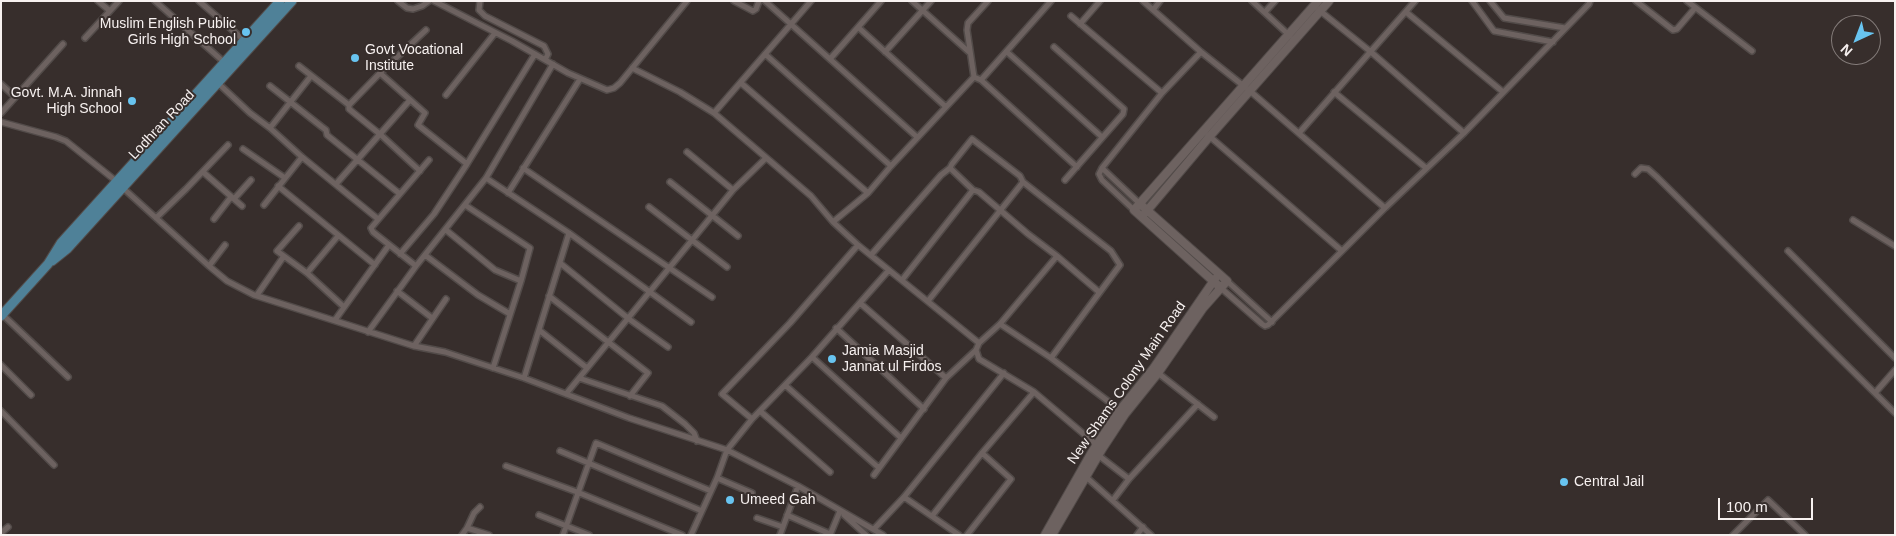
<!DOCTYPE html>
<html>
<head>
<meta charset="utf-8">
<style>
  body { margin:0 }
  #map { position:relative; width:1896px; height:536px; overflow:hidden; background:#372e2c; font-family:Helvetica,sans-serif }
  canvas { display:block }
  .frame { position:absolute; inset:0; border:2px solid #f7f1f0; pointer-events:none }
  .north { position:absolute; left:1831px; top:15px; width:50px; height:50px; box-sizing:border-box; background:#372e2c; border:1px solid #847c7a; border-radius:50%; rotate:223deg; font-size:14px; font-weight:700; line-height:20px; text-align:center; color:#f7f1f0 }
  .north::after { content:''; display:block; margin:auto; width:18px; height:22px; background:#68c4f0; clip-path:polygon(50% 0,100% 100%,50% 72%,0 100%) }
  .scale { position:absolute; left:1718px; top:498px; width:95px; height:22px; box-sizing:border-box; border:2px solid #f7f1f0; border-top:0; padding-left:6px; font-size:15px; line-height:18px; white-space:nowrap; color:#f7f1f0; -webkit-text-stroke:4px #372e2c; paint-order:stroke }
</style>
</head>
<body>
<div id="map">
<canvas width="1896" height="536"></canvas>
<div class="frame"></div>
<div class="north">N</div>
<div class="scale">100 m</div>
</div>
<script>
const ctx = document.querySelector('canvas').getContext('2d');
ctx.lineJoin = 'round';
const toPath = rows => new Path2D(rows.map(r => 'M' + r).join(''));
function stroke(path, color, width, dash) { ctx.strokeStyle = color; ctx.lineWidth = width; ctx.lineCap = dash ? 'butt' : 'round'; ctx.setLineDash(dash || []); ctx.stroke(path); }
function label(font, color, halo, rows, align = 'center') {
  ctx.font = font + ' Helvetica,sans-serif'; ctx.lineWidth = 4; ctx.setLineDash([]); ctx.textBaseline = 'middle'; ctx.strokeStyle = halo; ctx.fillStyle = color; for (const [text, x, y, turn = 0] of rows) {
    ctx.save(); ctx.translate(x, y); ctx.rotate((+turn || 0) * Math.PI / 180); ctx.textAlign = isNaN(turn) ? turn : align; if (halo) ctx.strokeText(text, 0, 0); ctx.fillText(text, 0, 0); ctx.restore();
  }
}
const minor = toPath([
  [98,1,110,11],
  [155,1,225,63],
  [199,1,245,41],
  [398,1,407,8,413,9,422,6,429,1],
  [434,1,512,41,568,73,607,90,614,88,620,83,687,1],
  [480,1,479,10,485,16,544,46,548,54,545,60],
  [734,1,753,11,756,9,759,1],
  [765,1,917,137],
  [912,1,969,52],
  [1143,1,1201,52,1250,91,1385,208],
  [1252,1,1290,36],
  [1472,1,1494,31,1553,42],
  [1490,1,1504,18,1565,28],
  [1636,1,1673,30,1677,29,1695,8],
  [1687,1,1752,51],
  [1314,6,1371,52,1464,133],
  [1153,10,1160,1],
  [1265,12,1275,1],
  [1406,12,1503,92],
  [1071,16,1162,93],
  [1080,24,1100,1],
  [859,28,946,107],
  [85,38,119,1],
  [1054,47,1124,109,1123,114,1065,180],
  [885,52,931,1],
  [1007,52,1102,137],
  [765,54,891,166],
  [830,59,881,1],
  [299,66,349,105],
  [632,68,680,92,714,113,811,196,833,222,858,245,979,343],
  [380,73,425,113,418,125,467,164],
  [974,77,981,80,1077,167],
  [981,80,1051,1],
  [741,83,868,193],
  [1,84,15,97],
  [219,84,250,113,270,128,302,157,378,219],
  [270,86,322,127,326,130,327,135,400,194],
  [1334,92,1426,168],
  [446,95,495,33],
  [1,113,63,44],
  [714,113,811,1],
  [1,122,56,137,66,141,116,181],
  [270,128,311,76],
  [1299,133,1415,1],
  [1208,135,1342,251],
  [243,149,285,178],
  [687,152,733,190],
  [523,168,712,297],
  [950,168,973,190,979,192,1028,234,1057,256,1099,292],
  [1102,168,1140,204],
  [420,171,381,135,349,109,349,105,380,73,426,30],
  [203,172,242,206],
  [1635,174,1641,168,1648,169,1657,177,1895,413],
  [486,178,569,233,691,322],
  [670,182,738,236],
  [336,184,410,100],
  [278,186,375,265],
  [123,188,209,266,227,281,254,295,414,346,445,352,524,378,629,418,727,450,798,486,883,535],
  [508,193,580,79],
  [234,199,251,180],
  [264,205,302,157],
  [465,205,530,248,521,281,493,368],
  [649,207,727,267],
  [1134,210,1102,180,1099,174,1102,168,1162,93,1201,52],
  [156,218,186,189,228,145],
  [214,219,231,197],
  [1853,220,1895,246],
  [833,222,868,193,891,166,974,77,967,30,968,23,988,1],
  [299,226,277,251,307,273,344,307],
  [446,230,495,270,521,281],
  [1788,251,1895,358],
  [400,254,434,214,467,164,535,54],
  [425,255,478,295,510,314],
  [871,255,941,175,950,168,952,164,972,139,1020,176,1023,182,1111,251,1120,265,1051,358],
  [1057,256,1000,324,979,343,976,350,979,359,1034,392,1099,447],
  [560,263,629,319,668,347],
  [209,266,225,245],
  [416,266,373,232,371,228,429,160],
  [307,273,338,236],
  [902,280,973,190],
  [1227,281,1272,322],
  [1221,288,1262,324,1265,326,1268,325,1385,208,1464,133,1589,4,1590,1],
  [397,291,432,318],
  [257,295,284,256],
  [549,296,648,373,630,396],
  [928,301,1023,182],
  [860,303,946,378],
  [3,315,68,377],
  [335,320,389,245],
  [1000,324,1051,358,1121,411],
  [836,328,924,409],
  [539,330,587,368],
  [368,332,416,266,486,178,553,64],
  [414,346,446,299],
  [812,357,901,438],
  [1,365,31,395],
  [1158,373,1214,417],
  [524,378,569,233],
  [579,378,662,406,685,424,694,433,697,441],
  [785,385,879,468],
  [1875,393,1895,370],
  [566,394,733,190,766,158],
  [1,411,54,465],
  [760,411,830,472],
  [752,419,722,394,790,323,858,245],
  [560,451,702,511],
  [1098,455,1129,479],
  [506,466,577,492,682,535],
  [874,475,946,378,976,350],
  [1085,476,1151,535],
  [717,478,752,493],
  [904,497,959,535],
  [1113,500,1129,479,1198,404],
  [539,515,589,535],
  [787,515,830,534],
  [844,515,866,535],
  [932,516,982,453,1034,392],
  [757,518,783,527],
  [467,528,489,535],
  [874,529,904,497,1004,373],
  [1,533,8,527],
  [462,535,467,528,474,513,480,507],
  [563,535,596,443,711,491],
  [691,535,717,478,727,450,752,419,812,357,889,270],
  [780,535,798,486],
  [830,535,840,511],
  [967,535,1011,479,982,453],
  [1137,535,1143,527],
  [1733,535,1768,500,1805,535]
]);
const secondary = toPath([
  [1145,213,1210,136,1329,1],
  [1221,288,1134,210,1318,1],
  [1045,535,1092,452,1120,410,1153,369,1215,279],
  [1052,535,1102,449,1125,414,1158,373,1203,308,1227,281,1140,204]
]);
const primary = toPath([
  [52,261,67,249,292,1],
  [1,316,48,264,61,243,280,1]
]);
const markers = [
  [246,32,5,"#68c4f0"],
  [355,58,5,"#68c4f0"],
  [132,101,5,"#68c4f0"],
  [832,359,5,"#68c4f0"],
  [1564,482,5,"#68c4f0"],
  [730,500,5,"#68c4f0"]
];
const poiNames = [
  ["Muslim English Public",236,24,"right"],
  ["Girls High School",236,40,"right"],
  ["Govt Vocational",365,50],
  ["Institute",365,66],
  ["Govt. M.A. Jinnah",122,93,"right"],
  ["High School",122,109,"right"],
  ["Jamia Masjid",842,351],
  ["Jannat ul Firdos",842,367],
  ["Central Jail",1574,482],
  ["Umeed Gah",740,500]
];
const streetNames = [
  ["Lodhran Road",162,125,-47],
  ["New Shams Colony Main Road",1127,383,-55]
];
stroke(minor, '#524b49', 8);
stroke(secondary, '#524b49', 10);
stroke(primary, '#524b49', 11);
stroke(minor, '#6d6260', 5);
stroke(secondary, '#6d6260', 8);
stroke(primary, '#4f8198', 9);
for (const [x, y, r, color] of markers) { const dot = new Path2D(); dot.arc(x, y, r, 0, 2 * Math.PI); ctx.fillStyle = color; ctx.fill(dot); stroke(dot, '#372e2c', 2); }
label('14px', '#f7f1f0', '#372e2c', poiNames, 'left');
label('14px', '#f7f1f0', '#372e2c', streetNames);
</script>
</body>
</html>
